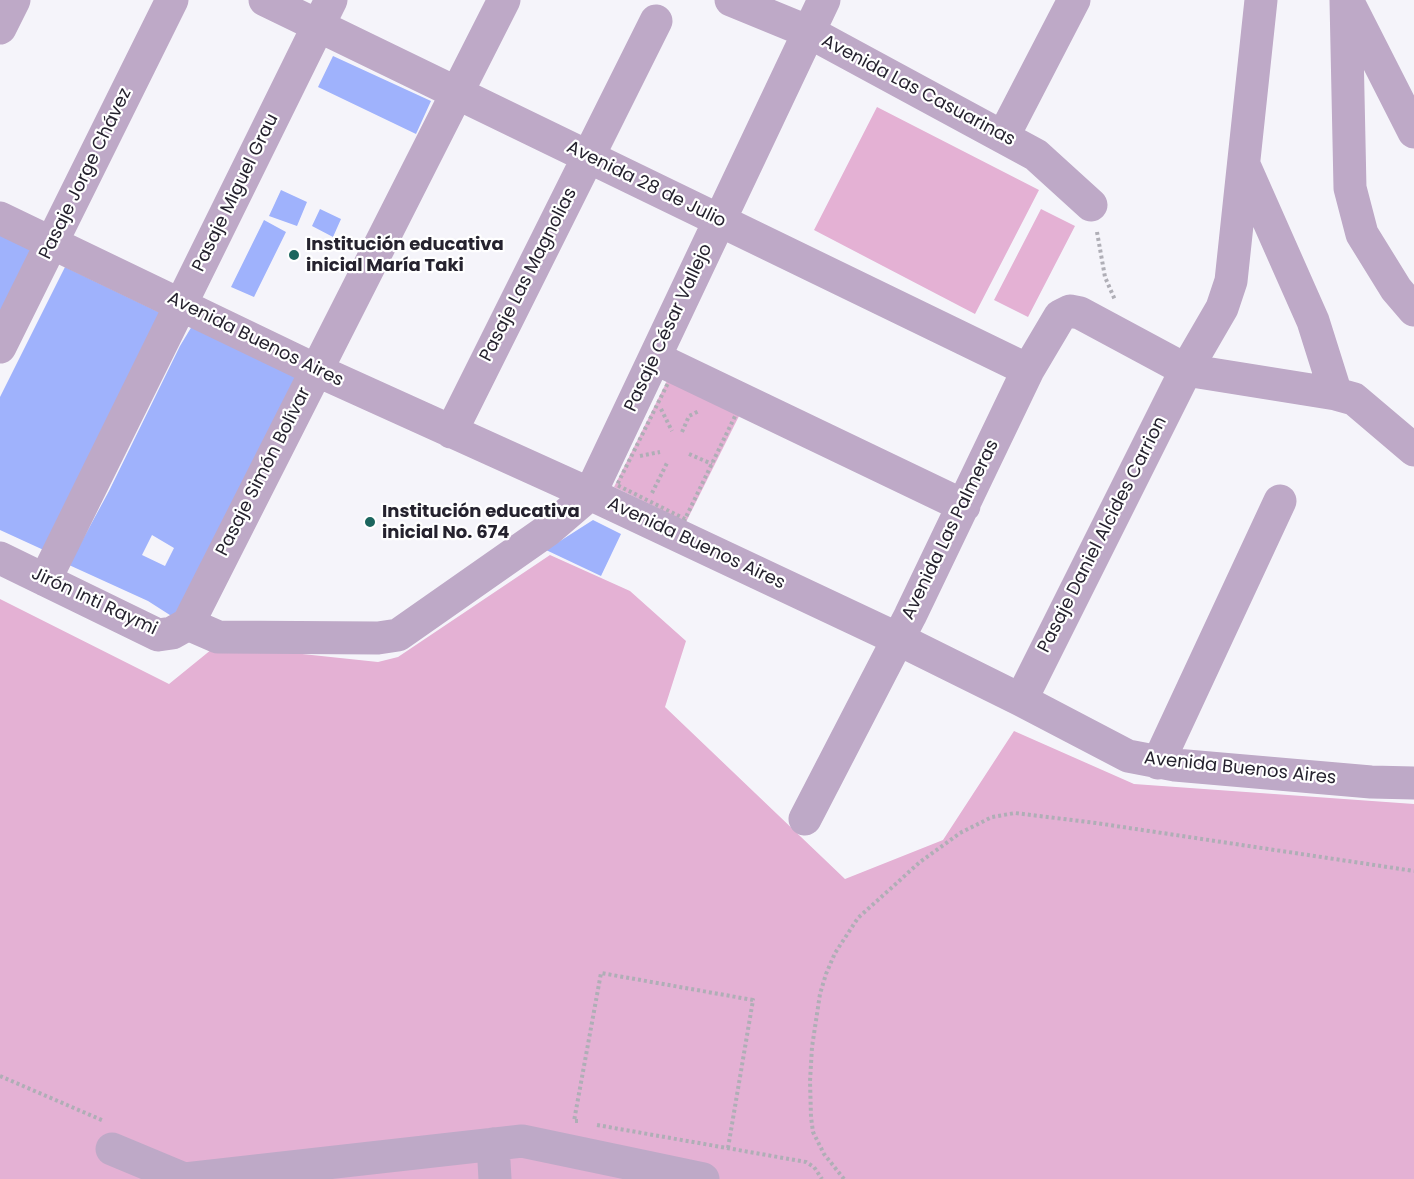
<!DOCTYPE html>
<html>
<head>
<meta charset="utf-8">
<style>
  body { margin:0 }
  canvas { display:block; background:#f5f4fa }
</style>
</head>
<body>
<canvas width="1414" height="1179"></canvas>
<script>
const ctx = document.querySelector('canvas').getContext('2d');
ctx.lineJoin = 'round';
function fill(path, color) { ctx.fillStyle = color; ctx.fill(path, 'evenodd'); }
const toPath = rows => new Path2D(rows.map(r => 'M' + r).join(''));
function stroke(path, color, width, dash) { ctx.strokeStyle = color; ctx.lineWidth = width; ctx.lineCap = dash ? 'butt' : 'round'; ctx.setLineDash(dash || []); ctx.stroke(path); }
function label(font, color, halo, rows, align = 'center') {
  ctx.font = font + ' Poppins,sans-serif'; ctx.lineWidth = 4.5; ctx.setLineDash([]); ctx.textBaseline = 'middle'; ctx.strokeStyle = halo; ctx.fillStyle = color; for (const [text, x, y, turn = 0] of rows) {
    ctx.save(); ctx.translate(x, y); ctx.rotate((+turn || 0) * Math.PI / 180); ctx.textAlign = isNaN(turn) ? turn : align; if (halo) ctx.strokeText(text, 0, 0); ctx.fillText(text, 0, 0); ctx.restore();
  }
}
const green = toPath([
  [877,107,1039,190,975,314,814,230],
  [1041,209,1075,226,1028,317,994,300],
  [672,371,743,408,686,522,614,487],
  [550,555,630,591,686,641,665,707,845,879,943,840,1014,731,1134,784,1414,804,1414,1179,0,1179,0,599,169,684,217,645,378,662,398,657]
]);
const building = toPath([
  [333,56,431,101,416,134,318,87],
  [281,190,307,202,297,226,269,216],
  [320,209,341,219,333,237,312,226],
  [264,220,286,232,254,297,231,287],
  [0,230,39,250,0,329],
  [65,267,169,317,48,552,0,530,0,397],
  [195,321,307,374,230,522,173,617,148,601,69,565,109,491,180,346],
  [152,535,174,548,165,566,142,555],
  [593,520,621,534,601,576,546,550]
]);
const path = toPath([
  [1097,232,1105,277,1115,300],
  [672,375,739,408,685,519,617,485,672,375],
  [661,409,672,431],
  [682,432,689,416,699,411],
  [689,454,712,464],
  [640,456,660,452],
  [652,493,668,461],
  [0,1076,104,1121],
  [578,1121,574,1121,601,973,753,1000,728,1148],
  [597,1125,806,1162,814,1167,822,1179],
  [844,1179,824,1154,813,1132,811,1117,810,1081,812,1047,820,994,826,974,835,953,858,918,920,862,960,833,992,817,1015,813,1096,823,1414,871]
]);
const minor = toPath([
  [265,0,1028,370],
  [731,0,809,32,1036,155,1091,205],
  [1346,0,1350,188,1362,234,1396,289,1414,310],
  [1349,4,1414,132],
  [0,28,14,0],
  [1003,137,1074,0],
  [1244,165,1313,321,1336,394],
  [0,218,316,370,590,494,898,639,1021,700,1128,756,1175,765,1371,782,1414,783],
  [0,347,172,0],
  [655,358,964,506],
  [451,432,656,21],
  [0,558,158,635,172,633,188,624],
  [45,580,331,0],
  [188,624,218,637,378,638,398,635,548,530,590,494,824,0],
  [188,624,504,0],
  [1021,700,1186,370,1222,308,1231,281,1261,0],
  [1158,763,1280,501],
  [805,819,910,616,1028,370,1060,316,1070,311,1080,313,1186,370,1336,394,1354,399,1414,450],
  [493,1144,495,1179],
  [112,1149,184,1179],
  [185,1179,522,1141,703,1179]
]);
const markers = [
  [294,255,6,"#1b655e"],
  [370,522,6,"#1b655e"]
];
const streetNames = [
  ["Avenida Las Casuarinas",918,91,28],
  ["Pasaje Jorge Chávez",86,174,-64],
  ["Avenida 28 de Julio",646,185,26],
  ["Pasaje Miguel Grau",236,193,-64],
  ["Pasaje Las Magnolias",529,275,-63],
  ["Pasaje César Vallejo",669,328,-65],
  ["Avenida Buenos Aires",255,340,26],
  ["Pasaje Simón Bolívar",264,472,-63],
  ["Avenida Las Palmeras",951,530,-64],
  ["Pasaje Daniel Alcides Carrion",1103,535,-63],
  ["Avenida Buenos Aires",696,544,25],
  ["Jirón Inti Raymi",94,602,25],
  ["Avenida Buenos Aires",1240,769,6]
];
const poiNames = [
  ["Institución educativa",306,245],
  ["inicial María Taki",306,266],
  ["Institución educativa",382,512],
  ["inicial No. 674",382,533]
];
fill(green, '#e4b1d4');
fill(building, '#9fb2fc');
stroke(path, '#afaeb6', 4, [3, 3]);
stroke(minor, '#bea9c7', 33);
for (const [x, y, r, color] of markers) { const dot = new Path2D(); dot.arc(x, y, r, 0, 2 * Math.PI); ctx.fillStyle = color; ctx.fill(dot); stroke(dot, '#fff', 2); }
label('18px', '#25222e', '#fff', streetNames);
label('bold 18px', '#25222e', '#fff', poiNames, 'left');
</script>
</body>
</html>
